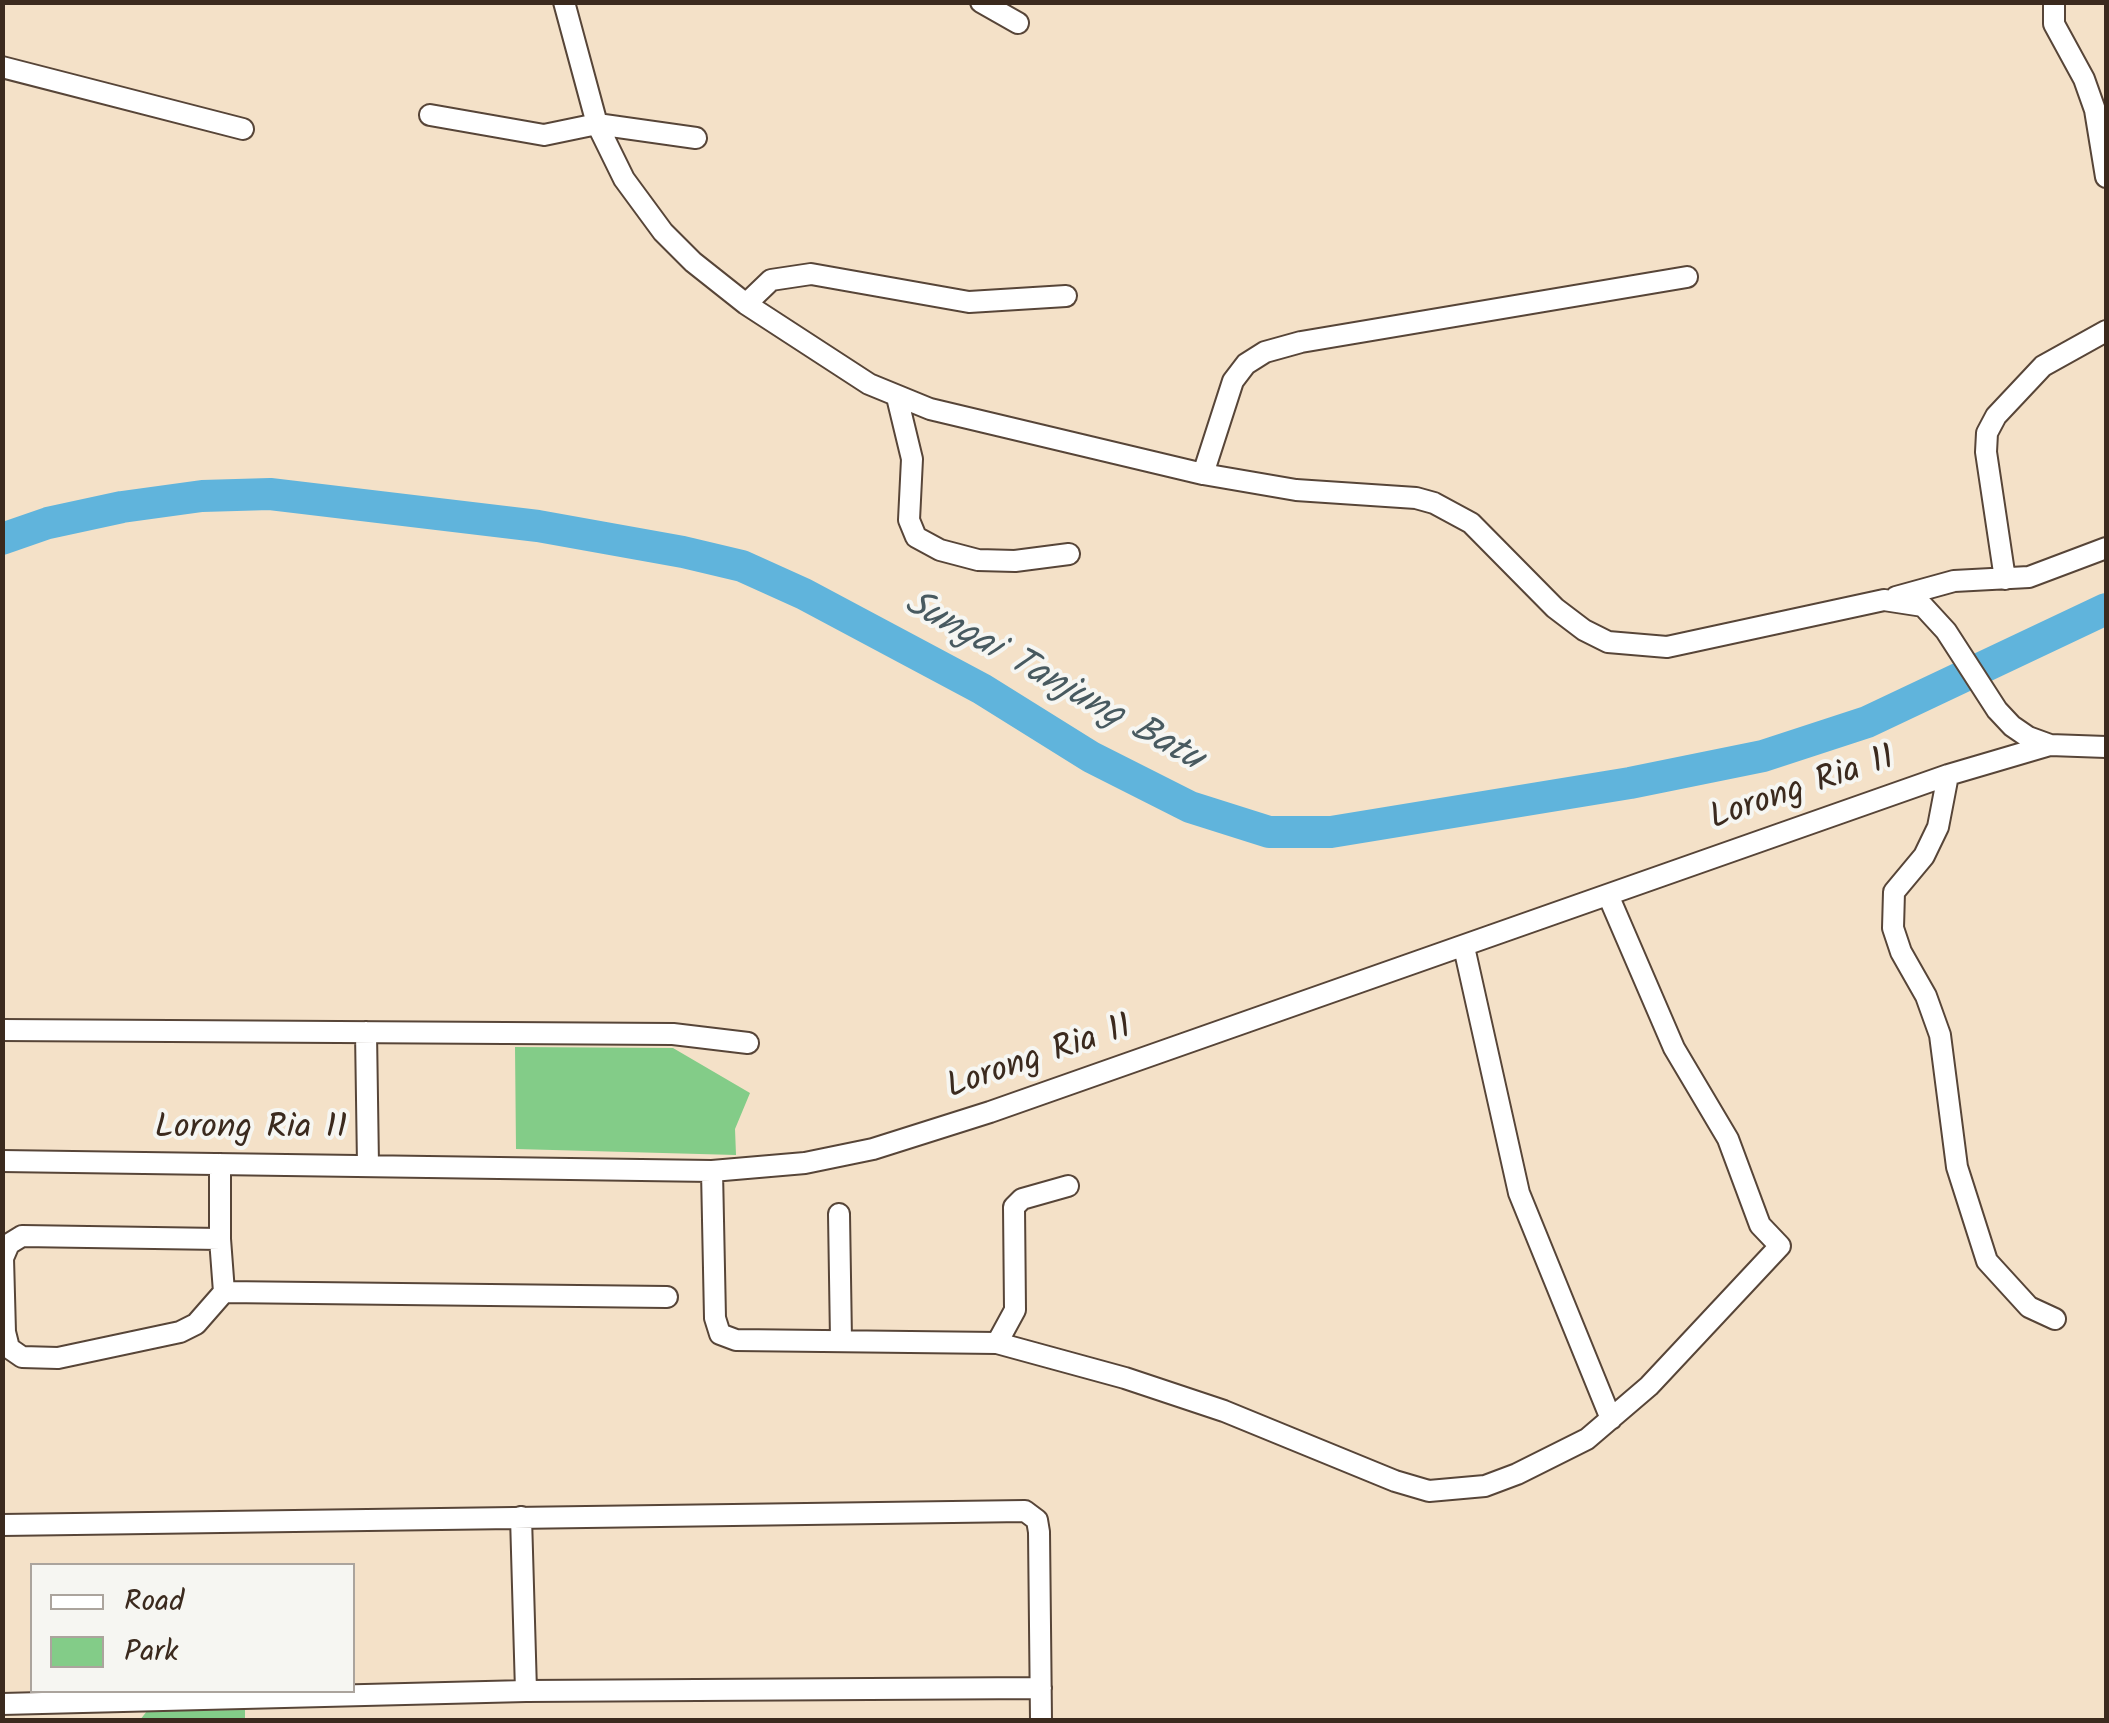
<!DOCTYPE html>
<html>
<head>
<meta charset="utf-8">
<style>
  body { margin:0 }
  #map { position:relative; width:2109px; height:1723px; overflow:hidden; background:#f4e1c8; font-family:Kalam,sans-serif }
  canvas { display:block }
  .frame { position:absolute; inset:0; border:5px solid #3b2a1e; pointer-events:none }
  .legend { position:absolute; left:30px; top:1563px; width:325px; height:130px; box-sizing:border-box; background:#f6f6f2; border:2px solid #aba49d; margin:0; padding:12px 18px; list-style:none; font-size:30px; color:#3b2a1e }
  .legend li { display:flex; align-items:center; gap:20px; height:50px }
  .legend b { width:50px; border:2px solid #aba49d }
</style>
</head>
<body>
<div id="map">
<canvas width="2109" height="1723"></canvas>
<div class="frame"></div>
<ul class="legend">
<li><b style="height:12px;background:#fff"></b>Road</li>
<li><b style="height:28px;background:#83cc88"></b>Park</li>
</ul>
</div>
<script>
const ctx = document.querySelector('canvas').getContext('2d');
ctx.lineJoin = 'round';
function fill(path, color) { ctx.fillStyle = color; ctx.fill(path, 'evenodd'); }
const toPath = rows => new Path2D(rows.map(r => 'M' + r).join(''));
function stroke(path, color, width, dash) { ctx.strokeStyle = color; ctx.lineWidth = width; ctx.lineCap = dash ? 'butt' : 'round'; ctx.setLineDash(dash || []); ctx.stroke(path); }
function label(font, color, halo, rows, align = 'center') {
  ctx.font = font + ' Kalam,sans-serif'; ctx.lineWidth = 8; ctx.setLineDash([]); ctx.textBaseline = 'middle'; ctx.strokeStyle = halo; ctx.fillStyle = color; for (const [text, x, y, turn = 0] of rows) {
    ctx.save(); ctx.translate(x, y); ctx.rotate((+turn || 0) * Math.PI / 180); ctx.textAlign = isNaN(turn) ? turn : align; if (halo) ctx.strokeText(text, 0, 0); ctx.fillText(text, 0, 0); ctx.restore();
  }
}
const green = toPath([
  [515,1047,673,1048,750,1093,735,1129,736,1155,516,1149],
  [245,1710,245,1720,140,1720,147,1711]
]);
const river = toPath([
  [2,539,48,523,122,507,202,496,270,494,538,526,683,552,742,566,804,594,982,689,1091,757,1190,807,1269,832,1331,832,1630,783,1763,756,1867,722,2106,609]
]);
const minor = toPath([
  [564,2,597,124,624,179,663,232,693,262,746,304,869,384,930,409,1203,474,1296,490,1416,498,1434,503,1471,523,1555,608,1584,630,1608,642,1667,647,1884,600,1923,606,1946,631,1997,710,2012,726,2028,737,2050,745,2106,747],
  [981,2,1018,23],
  [2054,2,2054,24,2084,79,2095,110,2106,177],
  [2,67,243,129],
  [430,115,544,135,597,124,696,138],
  [746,304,771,280,811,274,969,302,1066,296],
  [897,397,912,459,909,520,916,537,940,550,978,560,1015,561,1069,554],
  [1203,474,1233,381,1246,364,1265,352,1301,342,1687,277],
  [2005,579,1986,452,1987,433,1996,416,2043,366,2106,331],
  [1896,597,1954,581,2029,577,2106,548],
  [1948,775,1938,827,1924,856,1894,892,1893,928,1901,952,1926,996,1940,1035,1957,1167,1987,1261,2029,1307,2055,1319],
  [1464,947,1519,1193,1611,1419],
  [2,1030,673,1034,748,1043],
  [366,1032,368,1165],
  [2,1161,712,1171,805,1163,873,1149,990,1112,1948,775,2050,745],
  [712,1171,715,1318,720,1334,736,1340,997,1343,1125,1378,1224,1411,1395,1481,1429,1491,1485,1486,1517,1474,1587,1439,1649,1386,1780,1246,1760,1225,1728,1139,1674,1048,1608,895],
  [839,1214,841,1340],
  [220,1239,22,1236,9,1244,3,1258,5,1332,9,1348,22,1357,58,1358,180,1332,196,1324,224,1292,220,1239,220,1164],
  [224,1292,667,1297],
  [997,1343,1015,1310,1014,1207,1022,1199,1068,1186],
  [521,1517,526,1691],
  [2,1525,1025,1511,1037,1520,1039,1532,1041,1720],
  [2,1704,526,1691,1041,1688]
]);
const streetNames = [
  ["Lorong Ria 11",1803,791,-19],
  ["Lorong Ria 11",1040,1060,-19],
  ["Lorong Ria 11",251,1131]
];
const waterNames = [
  ["Sungai Tanjung Batu",1052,684,29]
];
fill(green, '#83cc88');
stroke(river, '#60b4dc', 32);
stroke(minor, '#574538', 24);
stroke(minor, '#fff', 20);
label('35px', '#3b2a1e', '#f6f6f2', streetNames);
label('italic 38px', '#485a60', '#f6f6f2', waterNames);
</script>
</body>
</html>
